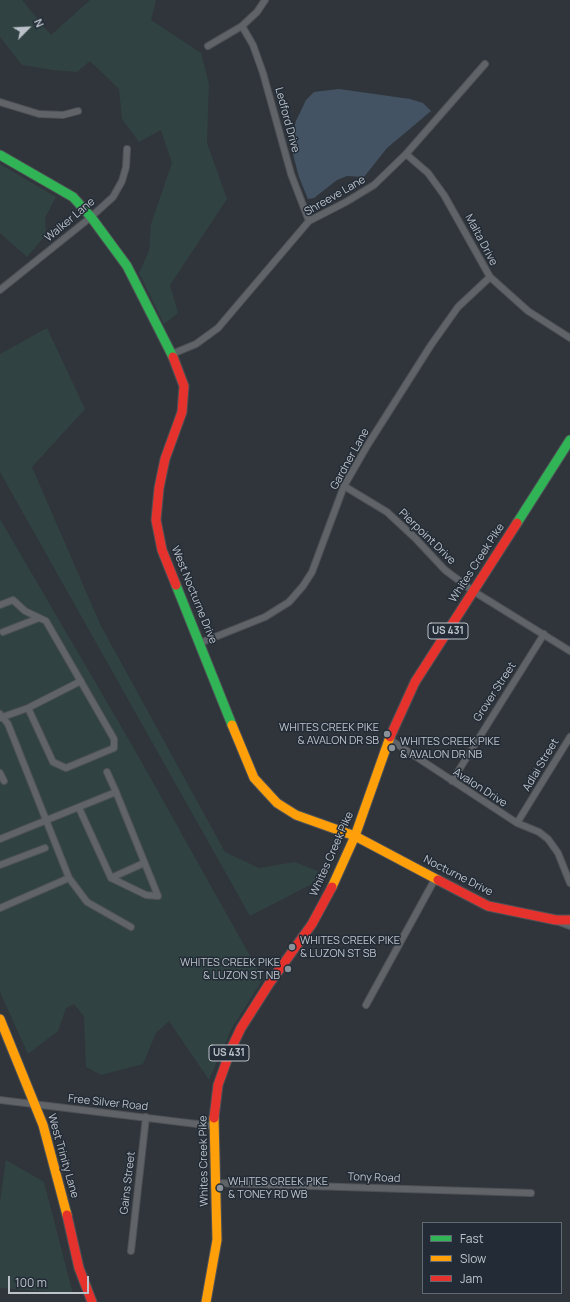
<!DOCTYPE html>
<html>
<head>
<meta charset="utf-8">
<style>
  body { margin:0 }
  #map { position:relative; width:570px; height:1302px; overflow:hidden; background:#30353b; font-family:Manrope,sans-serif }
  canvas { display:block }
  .legend { position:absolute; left:422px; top:1222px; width:140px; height:72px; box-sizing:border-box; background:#232c36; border:1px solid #606871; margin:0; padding:5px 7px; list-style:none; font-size:12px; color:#bcc2ca }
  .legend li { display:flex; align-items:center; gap:8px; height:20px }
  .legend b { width:20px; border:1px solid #606871 }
  .north { position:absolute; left:8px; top:8px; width:40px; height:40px; -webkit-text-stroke:3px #232c36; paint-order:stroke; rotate:66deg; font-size:11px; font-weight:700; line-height:16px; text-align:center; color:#bcc2ca }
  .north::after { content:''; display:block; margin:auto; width:14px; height:18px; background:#bcc2ca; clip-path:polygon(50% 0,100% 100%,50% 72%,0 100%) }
  .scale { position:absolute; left:8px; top:1276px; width:81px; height:18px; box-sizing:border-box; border:2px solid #bcc2ca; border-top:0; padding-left:5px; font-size:12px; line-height:14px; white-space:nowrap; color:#bcc2ca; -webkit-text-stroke:3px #232c36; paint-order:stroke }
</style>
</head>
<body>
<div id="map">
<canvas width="570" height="1302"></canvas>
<ul class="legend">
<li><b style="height:5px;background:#30b455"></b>Fast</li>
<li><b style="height:5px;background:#ff9f0a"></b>Slow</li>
<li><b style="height:5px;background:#e5322d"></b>Jam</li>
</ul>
<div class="north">N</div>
<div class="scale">100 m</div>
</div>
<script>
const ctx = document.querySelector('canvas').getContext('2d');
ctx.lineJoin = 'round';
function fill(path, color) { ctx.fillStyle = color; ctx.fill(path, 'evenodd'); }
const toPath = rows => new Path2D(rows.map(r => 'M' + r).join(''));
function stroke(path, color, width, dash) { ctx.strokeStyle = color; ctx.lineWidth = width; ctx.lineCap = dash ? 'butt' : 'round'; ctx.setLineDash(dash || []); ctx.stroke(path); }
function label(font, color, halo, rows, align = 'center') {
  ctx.font = font + ' Manrope,sans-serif'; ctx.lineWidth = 3; ctx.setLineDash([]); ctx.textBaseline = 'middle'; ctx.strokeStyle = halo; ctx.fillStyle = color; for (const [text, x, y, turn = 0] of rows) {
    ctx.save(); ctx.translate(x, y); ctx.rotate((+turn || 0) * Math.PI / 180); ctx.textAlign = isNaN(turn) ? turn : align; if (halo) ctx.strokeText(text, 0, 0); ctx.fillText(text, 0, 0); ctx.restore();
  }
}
const green = toPath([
  [0,0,22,0,51,35,90,0,156,0,151,20,201,53,209,84,207,143,227,199,170,285,178,313,164,324,139,273,149,251,151,224,172,163,161,130,139,142,122,119,119,89,90,61,77,72,53,70,22,65,0,37],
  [0,164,56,197,45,218,46,235,27,257,0,233],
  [47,328,85,409,32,467,101,626,225,852,259,868,295,862,320,872,312,884,250,916,0,472,0,354],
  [0,519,132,745,263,979,232,1028,209,1080,169,1021,156,1033,143,1064,101,1075,86,1067,84,1016,74,1004,66,1008,58,1031,28,1054,0,992],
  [6,1160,44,1182,73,1294,0,1288,0,1201]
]);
const water = toPath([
  [339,89,410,99,423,103,431,111,387,148,364,177,347,176,337,180,314,198,308,199,299,177,293,154,292,137,296,121,306,100,314,92]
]);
const street = toPath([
  [242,26,253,45,263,73,291,174,309,221],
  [208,46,242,26,257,12,265,0],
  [0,102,39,114,63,115,78,111],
  [406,154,428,173,444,195,490,277,528,311,570,338],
  [0,290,91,217,113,197,122,181,126,167,127,149],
  [172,354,196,344,218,328,309,221,346,202,374,185,406,154,485,64],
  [344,486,387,512,415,538,445,570,473,591,570,651],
  [0,605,13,600,25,611,46,621,114,739,114,748,66,768,53,762,28,708,0,718],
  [3,632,39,618],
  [200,643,265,617,289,602,303,586,312,572,344,486,367,446,431,345,458,307,490,277],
  [28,708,81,681],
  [389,739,517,823,539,832,548,839,558,853,570,883],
  [0,773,4,781],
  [452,781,544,634],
  [79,808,111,878,146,895,158,896,116,792],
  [517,823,570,737],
  [0,839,116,792,107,772],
  [0,865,45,848],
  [69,878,87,902,131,927],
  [111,878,144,863],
  [0,908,69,878,8,724,0,714],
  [559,922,570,926],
  [366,1005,435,879],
  [0,1100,213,1126],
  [217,1183,531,1193],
  [131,1251,146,1117]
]);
const fast = toPath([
  [0,155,73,197,91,217,127,266,173,357],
  [517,523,570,440],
  [176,585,232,725]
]);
const slow = toPath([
  [232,725,254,778,277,803,296,815,355,836,438,880],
  [332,887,355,836,390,737],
  [0,1019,43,1125,67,1215],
  [206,1302,217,1240,214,1118]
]);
const jam = toPath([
  [173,357,184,386,182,412,165,459,159,488,156,520,162,550,176,585],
  [390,737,415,682,517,523],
  [438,880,488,906,556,920,570,920],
  [214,1118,218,1085,231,1049,241,1028,269,984,312,924,332,887],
  [67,1215,79,1268,92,1302]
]);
const markers = [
  [387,734,4,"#8b9198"],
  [392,748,4,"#8b9198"],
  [292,947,4,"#8b9198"],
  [288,969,4,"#8b9198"],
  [220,1188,4,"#8b9198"]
];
const shields = [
  [448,631,40],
  [229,1053,40]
];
const shieldNames = [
  ["US 431",448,631],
  ["US 431",229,1053]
];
const streetNames = [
  ["Ledford Drive",287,120,75],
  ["Shreeve Lane",335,196,-30],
  ["Walker Lane",70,220,-40],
  ["Malta Drive",481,240,62],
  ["Gardner Lane",350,459,-61],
  ["Pierpoint Drive",427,537,44],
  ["Whites Creek Pike",477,563,-57],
  ["West Nocturne Drive",194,595,68],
  ["Grover Street",495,692,-57],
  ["Adlai Street",541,765,-59],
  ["Avalon Drive",480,788,33],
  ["Whites Creek Pike",332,854,-66],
  ["Nocturne Drive",458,876,27],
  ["Free Silver Road",108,1103,6],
  ["West Trinity Lane",63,1156,74],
  ["Whites Creek Pike",204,1161,-91],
  ["Tony Road",374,1178,2],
  ["Gains Street",128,1183,-83]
];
const poiNames = [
  ["WHITES CREEK PIKE",379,728,"right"],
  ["& AVALON DR SB",379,741,"right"],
  ["WHITES CREEK PIKE",400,742],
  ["& AVALON DR NB",400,755],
  ["WHITES CREEK PIKE",300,941],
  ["& LUZON ST SB",300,954],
  ["WHITES CREEK PIKE",280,963,"right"],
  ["& LUZON ST NB",280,976,"right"],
  ["WHITES CREEK PIKE",228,1182],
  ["& TONEY RD WB",228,1195]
];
fill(green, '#304242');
fill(water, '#435364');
stroke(street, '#4e5156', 8);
stroke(fast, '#4e5156', 11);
stroke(slow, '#4e5156', 11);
stroke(jam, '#4e5156', 11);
stroke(street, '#606468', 6);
stroke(fast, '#30b455', 9);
stroke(slow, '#ff9f0a', 9);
stroke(jam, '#e5322d', 9);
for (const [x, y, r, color] of markers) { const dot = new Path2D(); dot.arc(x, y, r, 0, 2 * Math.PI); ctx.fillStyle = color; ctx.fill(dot); stroke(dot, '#232c36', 1.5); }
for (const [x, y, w] of shields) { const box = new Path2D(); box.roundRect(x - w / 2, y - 8, w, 16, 3); ctx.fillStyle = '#232c36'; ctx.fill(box); stroke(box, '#bcc2ca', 1); }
label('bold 10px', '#bcc2ca', null, shieldNames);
label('11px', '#bcc2ca', '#232c36', streetNames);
label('11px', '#bcc2ca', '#232c36', poiNames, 'left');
</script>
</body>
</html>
